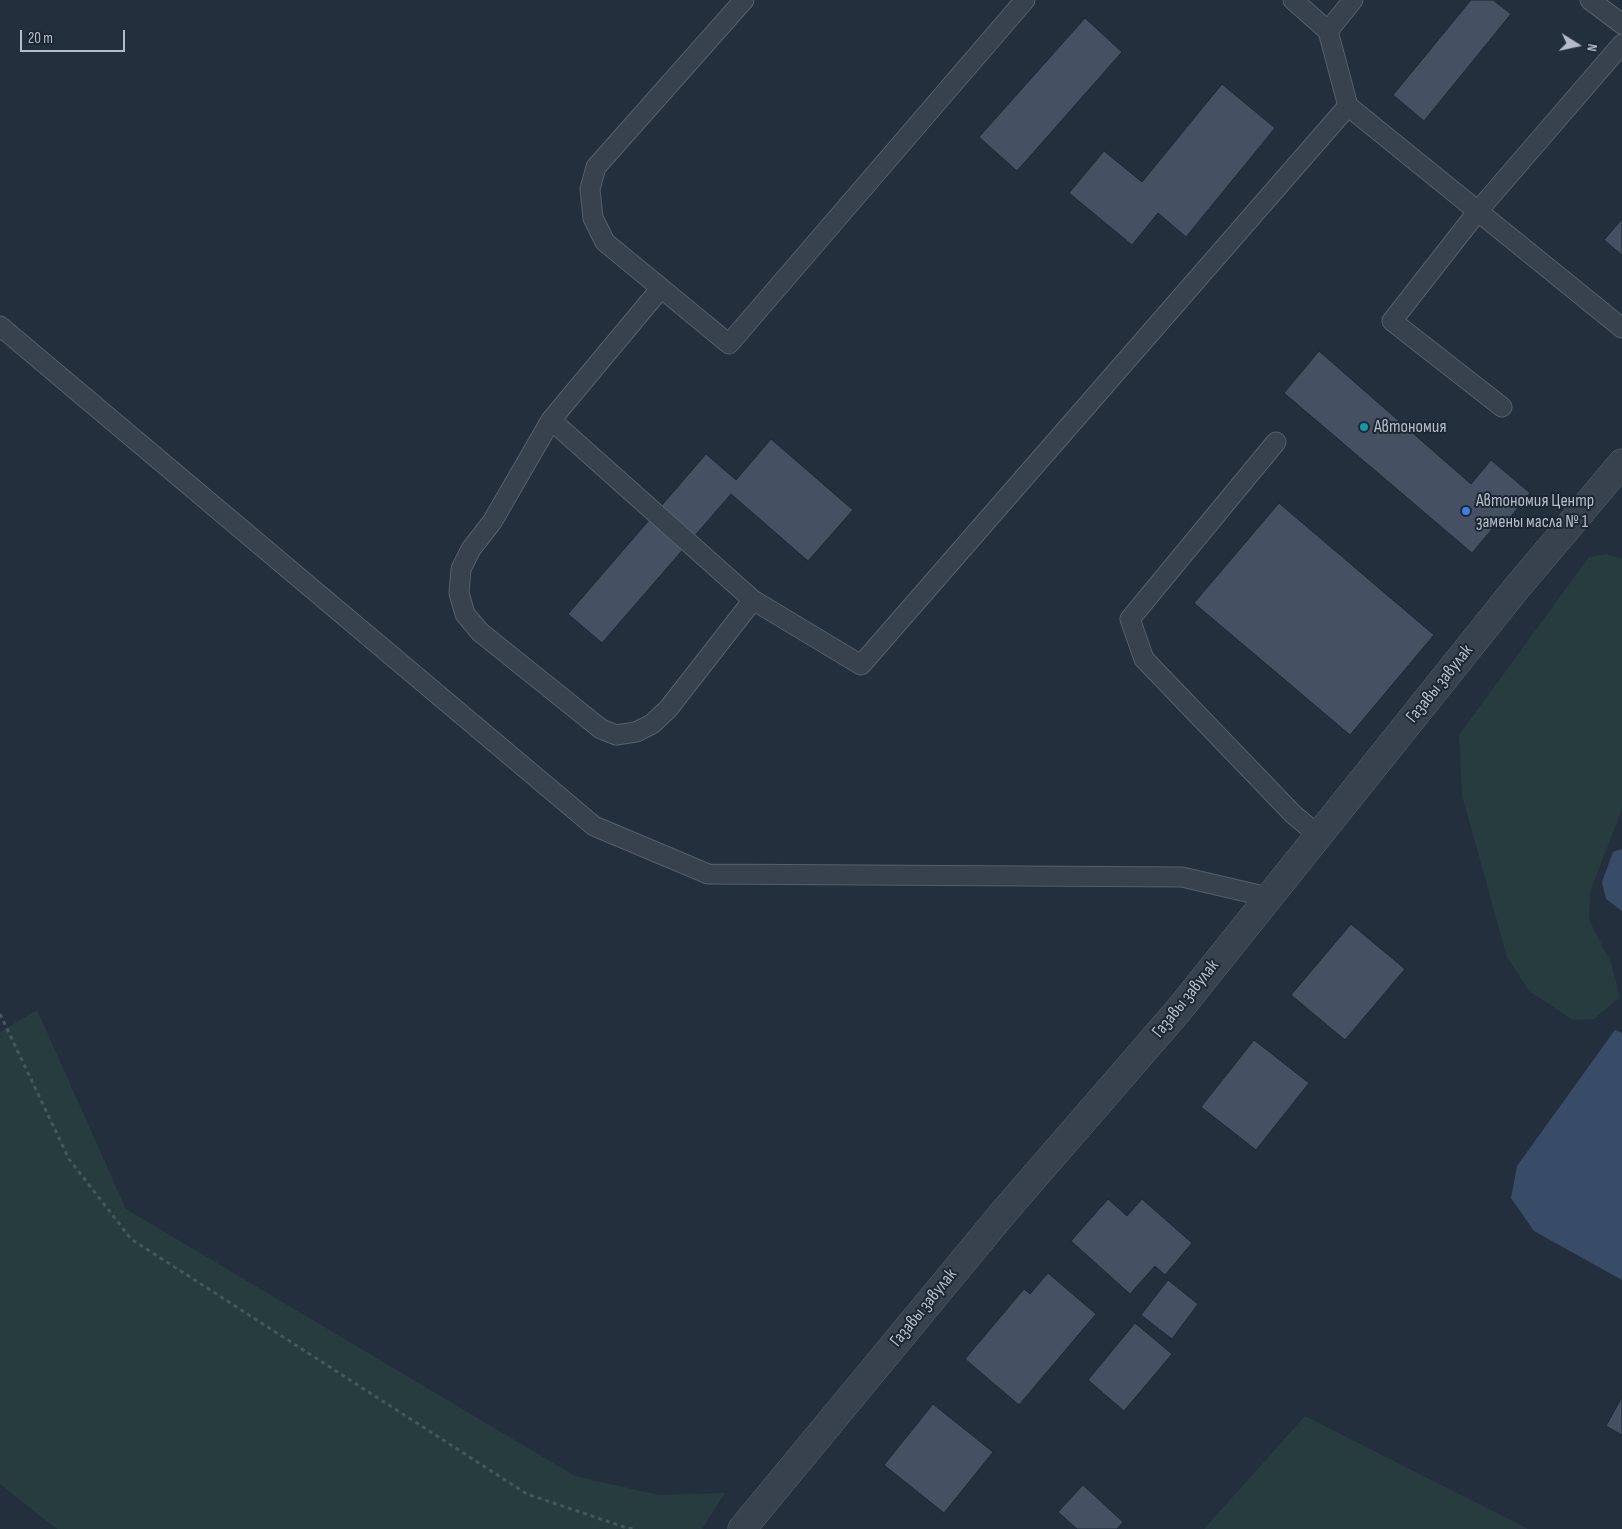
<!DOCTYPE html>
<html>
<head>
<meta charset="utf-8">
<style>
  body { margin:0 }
  #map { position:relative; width:1622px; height:1529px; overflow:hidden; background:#242f3e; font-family:"Sofia Sans Condensed",sans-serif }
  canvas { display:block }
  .north { position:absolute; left:1552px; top:20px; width:50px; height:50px; -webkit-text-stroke:4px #1d2633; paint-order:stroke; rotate:100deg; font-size:14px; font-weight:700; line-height:20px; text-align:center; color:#b4bcc9 }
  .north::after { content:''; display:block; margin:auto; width:18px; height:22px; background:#b4bcc9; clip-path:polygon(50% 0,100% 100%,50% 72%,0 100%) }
  .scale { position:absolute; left:20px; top:30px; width:105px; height:22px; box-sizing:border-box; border:2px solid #b4bcc9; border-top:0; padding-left:6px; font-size:15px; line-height:18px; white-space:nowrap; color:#b4bcc9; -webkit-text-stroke:4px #1d2633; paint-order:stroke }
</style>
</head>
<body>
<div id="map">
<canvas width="1622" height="1529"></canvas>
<div class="north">N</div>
<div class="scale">20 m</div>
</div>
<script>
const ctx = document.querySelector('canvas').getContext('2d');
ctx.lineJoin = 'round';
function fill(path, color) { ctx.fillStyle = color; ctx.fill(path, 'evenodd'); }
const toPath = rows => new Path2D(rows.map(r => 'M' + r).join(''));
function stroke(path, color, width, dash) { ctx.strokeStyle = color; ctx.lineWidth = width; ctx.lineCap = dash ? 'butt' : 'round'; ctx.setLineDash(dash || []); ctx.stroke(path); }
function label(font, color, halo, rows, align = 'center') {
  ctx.font = font + ' "Sofia Sans Condensed",sans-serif'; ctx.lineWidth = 4; ctx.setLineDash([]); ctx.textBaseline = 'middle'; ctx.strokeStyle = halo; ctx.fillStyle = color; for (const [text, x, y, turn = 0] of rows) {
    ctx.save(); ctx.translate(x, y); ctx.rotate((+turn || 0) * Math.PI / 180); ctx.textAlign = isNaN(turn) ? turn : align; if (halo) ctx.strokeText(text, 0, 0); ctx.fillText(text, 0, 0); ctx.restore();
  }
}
const green = toPath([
  [1606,554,1622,559,1622,809,1590,892,1589,920,1611,963,1620,997,1594,1019,1573,1020,1529,991,1507,957,1462,795,1459,735,1589,557],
  [37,1010,126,1209,575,1476,659,1495,725,1493,702,1529,58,1529,45,1520,0,1484,0,1032],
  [1305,1416,1528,1529,1204,1529]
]);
const water = toPath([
  [1622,849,1622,911,1606,899,1602,882,1613,852],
  [1615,1030,1622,1033,1622,1280,1534,1231,1511,1198,1517,1166]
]);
const building = toPath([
  [1471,0,1493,0,1511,14,1424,121,1393,95,1471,0],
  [1085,18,1122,52,1017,171,979,137,1085,18],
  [1222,84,1275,128,1186,237,1158,213,1132,245,1069,193,1104,151,1142,182,1222,84],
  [1622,219,1622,255,1604,240,1622,219],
  [1319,351,1471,484,1491,460,1530,493,1508,520,1503,516,1472,553,1284,393,1319,351],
  [771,439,853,510,808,561,731,494,602,643,568,614,706,454,736,480,771,439],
  [1279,503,1434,635,1350,735,1194,603,1279,503],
  [1351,924,1405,969,1345,1040,1291,995,1351,924],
  [1254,1040,1309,1083,1256,1150,1201,1107,1254,1040],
  [1108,1199,1127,1216,1142,1199,1192,1243,1165,1275,1155,1266,1130,1294,1071,1241,1108,1199],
  [1048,1273,1096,1314,1019,1405,965,1359,1024,1289,1030,1294,1048,1273],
  [1168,1280,1198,1304,1172,1339,1141,1315,1168,1280],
  [1135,1323,1172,1354,1124,1411,1088,1380,1135,1323],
  [1622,1397,1622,1435,1606,1426,1622,1397],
  [933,1404,993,1452,944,1513,884,1465,933,1404],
  [1083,1485,1123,1522,1117,1529,1077,1529,1058,1512,1083,1485]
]);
const path = toPath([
  [0,1014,69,1159,131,1239,527,1494,627,1528,636,1529]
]);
const service = toPath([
  [744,0,596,167,590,189,593,218,605,242,729,344,1025,0],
  [1293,0,1328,31,1353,0],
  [1590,0,1622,24],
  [1348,106,1622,328],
  [661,288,551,420,492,522,471,549,461,569,459,593,465,614,480,632,601,729,616,735,636,732,652,724,668,709,753,600,861,665,1348,106,1328,31],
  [0,326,594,826,708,874,1182,877,1268,897],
  [1502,407,1392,321,1478,211,1622,44],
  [551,420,753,600],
  [1276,442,1130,619,1144,659,1293,814,1318,835]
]);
const minor = toPath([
  [742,1529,1003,1213,1178,1011,1515,590,1622,463]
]);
const markers = [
  [1364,427,5,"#0f9aa8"],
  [1466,511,5,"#3f7fe0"]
];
const poiNames = [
  ["Автономия",1374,427],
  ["Автономия Центр",1476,501],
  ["замены масла № 1",1476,522]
];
const streetNames = [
  ["Газавы завулак",1440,684,-51],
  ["Газавы завулак",1186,999,-51],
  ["Газавы завулак",924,1308,-51]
];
fill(green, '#263c3f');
fill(water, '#394c67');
fill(building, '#455162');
stroke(building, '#1f2835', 1);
stroke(service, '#565f6c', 21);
stroke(minor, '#565f6c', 29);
stroke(path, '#44595c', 3, [4, 4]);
stroke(service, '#38414e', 19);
stroke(minor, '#38414e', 28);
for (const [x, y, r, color] of markers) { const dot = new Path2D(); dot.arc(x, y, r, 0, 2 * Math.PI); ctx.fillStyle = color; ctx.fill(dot); stroke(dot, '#1d2633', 2); }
label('18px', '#b4bcc9', '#1d2633', poiNames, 'left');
label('18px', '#b4bcc9', '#1d2633', streetNames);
</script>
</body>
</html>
